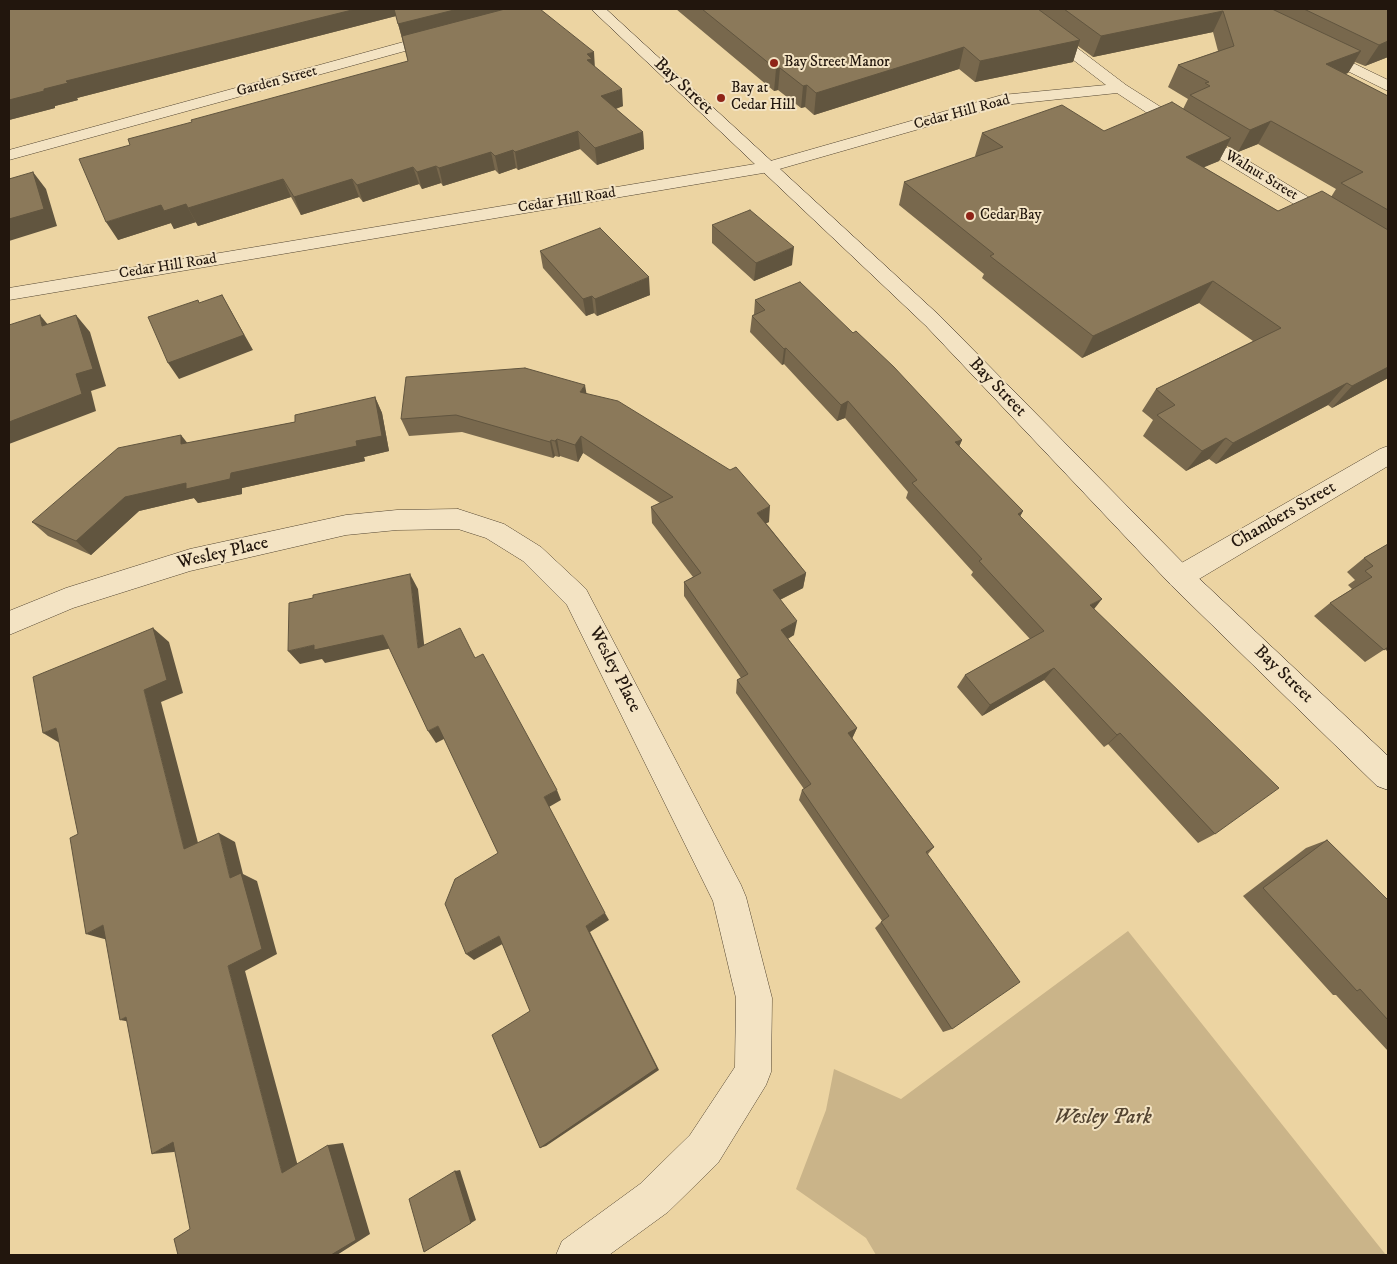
<!DOCTYPE html>
<html>
<head>
<meta charset="utf-8">
<style>
  body { margin:0 }
  #map { position:relative; width:1397px; height:1264px; overflow:hidden; background:#ecd4a2; font-family:"IM FELL DW Pica",serif }
  canvas { display:block }
  .frame { position:absolute; inset:0; border:10px solid #22160d; pointer-events:none }
</style>
</head>
<body>
<div id="map">
<canvas width="1397" height="1264"></canvas>
<div class="frame"></div>
</div>
<script>
const ctx = document.querySelector('canvas').getContext('2d');
ctx.lineJoin = 'round';
function fill(path, color) { ctx.fillStyle = color; ctx.fill(path, 'evenodd'); }
const toPath = rows => new Path2D(rows.map(r => 'M' + r).join(''));
function stroke(path, color, width, dash) { ctx.strokeStyle = color; ctx.lineWidth = width; ctx.lineCap = dash ? 'butt' : 'round'; ctx.setLineDash(dash || []); ctx.stroke(path); }
function label(font, color, halo, rows, align = 'center') {
  ctx.font = font + ' "IM FELL DW Pica",serif'; ctx.lineWidth = 4; ctx.setLineDash([]); ctx.textBaseline = 'middle'; ctx.strokeStyle = halo; ctx.fillStyle = color; for (const [text, x, y, turn = 0] of rows) {
    ctx.save(); ctx.translate(x, y); ctx.rotate((+turn || 0) * Math.PI / 180); ctx.textAlign = isNaN(turn) ? turn : align; if (halo) ctx.strokeText(text, 0, 0); ctx.fillText(text, 0, 0); ctx.restore();
  }
}
const green = toPath([
  [1128,931,1386,1255,876,1255,866,1238,796,1189,826,1110,834,1069,901,1099]
]);
const minor = toPath([
  [1007,9,1024,9,1030,12,1126,85,1197,130,1388,245,1388,259,1381,257,1185,138,1117,93,1003,105,769,172,9,300,9,288,767,162,1002,95,1106,85,1007,9],
  [440,32,445,34,448,37,445,40,9,160,9,150,440,32],
  [1318,46,1388,80,1388,91,1313,54,1310,51,1313,48,1318,46],
  [1388,446,1388,466,1189,585,1180,588,1171,585,1167,577,1171,569,1380,449,1388,446],
  [458,509,504,524,541,547,586,589,741,885,746,897,772,998,771,1072,766,1085,718,1163,668,1212,609,1255,556,1255,562,1241,640,1184,690,1135,735,1067,736,998,713,901,567,605,523,561,486,538,458,529,397,530,346,535,190,571,73,608,9,635,9,611,66,588,190,549,346,515,397,510,458,509]
]);
const secondary = toPath([
  [591,9,606,9,940,316,1189,569,1388,756,1388,790,1377,786,1171,585,926,326,591,9]
]);
const wall = toPath([
  [9,9,540,9,595,67,623,106,616,109,643,132,644,149,597,165,580,149,518,170,516,168,499,174,495,170,443,186,441,183,422,189,419,184,363,202,359,197,301,215,291,197,198,226,196,222,174,229,171,223,118,240,130,145,408,61,396,16,77,98,78,100,55,106,55,108,9,120],
  [676,9,1388,9,1388,57,1365,66,1355,62,1348,73,1345,74,1388,96,1388,378,1332,408,1328,405,1216,464,1209,459,1186,471,1143,436,1153,420,1142,411,1156,389,1253,341,1199,303,1082,358,982,278,984,274,899,205,904,182,977,157,975,156,982,133,1104,131,1183,109,1188,99,1168,87,1178,65,1218,51,1213,32,1093,57,1078,46,1073,62,975,82,959,69,814,115,805,107,801,108,778,90,774,91],
  [1258,144,1336,189,1331,197,1278,211,1203,167,1219,161,1227,146,1238,152],
  [712,225,792,265,754,281,712,243],
  [540,251,650,295,597,316,594,313,586,316,543,268],
  [755,300,962,440,959,446,1023,511,1020,516,1094,609,1215,834,1198,843,1108,744,1104,747,1044,680,982,716,957,687,965,675,1030,639,971,575,973,572,906,498,908,492,845,418,837,421,784,364,782,365,750,332,752,316,754,314],
  [587,394,769,522,766,523,806,573,803,588,780,600,794,635,788,639,857,728,852,738,934,847,928,854,952,1029,943,1032,875,928,882,921,799,800,802,790,804,789,736,693,737,680,741,678,684,596,684,582,693,577,652,523,651,507,660,503,583,453,578,462,560,456,559,457,555,456,553,458,462,432,409,436,401,419],
  [375,397,382,413,389,451,364,457,365,461,242,488,242,494,198,503,194,498,139,511,91,555,48,536,32,522,187,443,295,422],
  [1388,544,1388,652,1385,649,1365,662,1314,616,1330,603,1352,589,1348,585,1355,580,1347,572,1364,558],
  [1327,840,1388,900,1388,1051,1336,995,1333,995,1243,896,1306,848]
]);
const shadedWall = toPath([
  [356,9,394,9,396,16,77,98,78,100,55,106,55,108,9,120,9,100,44,89,66,81],
  [458,9,522,9,403,41,398,24],
  [1223,11,1213,32,1093,57,1101,36],
  [1080,40,1073,62,975,82,980,61],
  [1388,41,1388,57,1365,66,1379,45],
  [964,47,959,69,814,115,816,93],
  [1361,51,1348,73,1313,86,1326,64],
  [594,52,595,69,588,78,587,54],
  [780,68,778,90,774,91,776,69],
  [807,85,805,107,801,108,803,86],
  [622,89,623,106,603,113,601,96],
  [1271,121,1258,144,1238,152,1250,130],
  [578,131,580,149,518,170,515,152],
  [643,132,644,149,597,165,595,148],
  [1231,138,1219,161,1174,180,1186,157],
  [513,150,516,168,499,174,495,156],
  [491,152,495,170,443,186,439,168],
  [436,166,441,183,422,189,417,172],
  [413,167,419,184,363,202,357,185],
  [33,172,46,189,57,226,9,241,9,219],
  [283,179,291,197,198,226,188,208],
  [352,179,359,197,301,215,294,197],
  [186,204,196,222,174,229,171,223,118,240,106,222,161,205],
  [794,247,792,265,754,281,756,263],
  [649,277,650,295,597,316,595,299],
  [1213,281,1199,303,1082,358,1093,336],
  [222,295,253,350,179,379,168,363],
  [592,296,594,313,586,316,583,299],
  [40,315,54,332,42,326],
  [76,315,90,332,106,386,91,391,96,411,9,444,9,422,76,374],
  [786,348,784,364,782,365,784,349],
  [1388,367,1388,378,1332,408,1352,386],
  [1347,383,1328,405,1216,464,1233,443],
  [585,385,588,402,580,392],
  [375,397,382,413,389,451,364,457,365,461,242,488,242,494,198,503,194,498,139,511,91,555,76,541,125,497,231,473,356,441],
  [848,401,845,418,837,421,841,405],
  [181,435,193,450,181,444],
  [581,436,583,453,578,462,575,445],
  [1226,438,1209,459,1186,471,1202,451],
  [557,439,560,456,559,457,555,441],
  [551,440,555,456,553,458,550,442],
  [962,440,955,456,955,442],
  [770,506,769,522,756,528,757,513],
  [1023,511,1015,526,1018,514],
  [806,573,803,588,771,604,773,590],
  [410,574,418,589,426,661,418,648],
  [1102,599,1091,613,1090,605],
  [797,621,794,635,779,643,781,630],
  [153,628,169,642,183,693,161,702,202,858,184,849,144,690],
  [383,635,392,648,325,663,322,659,300,664,288,651,314,645],
  [1054,668,1044,680,982,716,990,705],
  [438,726,446,738,436,743,428,731],
  [56,728,63,745,43,733],
  [857,728,852,739,848,733],
  [1120,733,1108,744,1104,747,1117,735],
  [557,790,561,800,549,807,544,797],
  [219,833,235,842,243,874,257,881,277,954,245,971,299,1170,282,1173,228,966,230,878],
  [605,913,609,920,590,932,659,1070,546,1146,540,1148,586,926],
  [103,925,108,940,86,934],
  [499,936,506,942,474,960,466,954],
  [126,1017,142,1024,120,1020],
  [194,1141,174,1152,152,1154,173,1142],
  [343,1143,370,1234,337,1255,331,1255,328,1145],
  [460,1170,476,1220,424,1252,455,1171]
]);
const building = toPath([
  [9,9,356,9,66,81,68,83,44,89,44,91,9,100,9,9],
  [394,9,458,9,398,24,394,9],
  [505,9,540,9,594,52,587,54,592,59,587,60,622,89,601,96,643,132,595,148,578,131,515,152,513,150,495,156,491,152,439,168,436,166,417,172,413,167,357,185,352,179,294,197,283,179,188,208,186,204,164,211,161,205,106,222,79,159,130,145,128,139,192,122,191,120,408,61,402,36,505,9],
  [702,9,1038,9,1080,40,980,61,964,47,816,93,807,85,803,86,780,68,776,69,702,9],
  [1064,9,1272,9,1361,51,1326,64,1388,96,1388,210,1341,183,1363,172,1271,121,1250,130,1190,95,1210,86,1205,83,1209,82,1178,65,1234,46,1223,11,1101,36,1064,9],
  [1304,9,1388,9,1388,41,1379,45,1304,9],
  [1172,102,1231,138,1186,157,1278,211,1322,191,1388,230,1388,367,1352,386,1347,383,1233,443,1226,438,1202,451,1157,415,1175,405,1156,389,1281,328,1213,281,1093,336,990,256,994,254,904,182,1003,147,982,133,1062,105,1104,131,1172,102],
  [33,172,44,209,9,219,9,179,33,172],
  [750,210,794,247,756,263,712,225,750,210],
  [600,228,649,277,595,299,592,296,583,299,540,251,600,228],
  [800,282,853,333,856,331,894,367,962,440,955,442,1023,511,1018,514,1102,599,1090,605,1279,788,1215,834,1120,733,1117,735,1054,668,990,705,965,675,1044,631,979,561,982,559,912,483,917,480,848,401,841,405,786,348,784,349,752,316,765,310,755,300,800,282],
  [222,295,244,335,168,363,148,317,198,300,199,303,222,295],
  [40,315,42,326,76,315,93,369,76,374,82,394,9,422,9,325,40,315],
  [525,368,585,385,580,392,618,401,730,470,736,467,770,506,757,513,806,573,773,590,797,621,781,630,857,728,848,733,934,847,926,852,1020,982,952,1029,881,922,889,916,802,790,811,784,737,680,748,674,684,582,701,573,651,507,673,497,581,436,575,445,557,439,555,441,551,440,550,442,456,415,401,419,406,377,525,368],
  [375,397,382,436,356,441,357,446,231,473,230,479,186,489,186,483,125,497,76,541,32,522,118,448,181,435,181,444,295,422,295,415,375,397],
  [1388,544,1388,647,1384,650,1330,603,1372,577,1365,571,1373,566,1364,558,1388,544],
  [410,574,418,648,460,628,475,658,483,654,557,790,544,797,605,913,586,926,657,1068,540,1148,492,1035,530,1011,499,936,466,954,445,904,455,879,498,853,438,726,428,731,383,635,314,650,314,645,288,651,289,603,313,598,313,595,410,574],
  [153,628,167,680,144,690,184,849,219,833,230,878,241,873,262,949,228,966,282,1173,328,1145,356,1240,331,1255,178,1255,174,1239,190,1229,173,1142,152,1154,126,1017,120,1020,103,925,86,934,70,838,78,834,56,728,43,733,33,677,153,628],
  [1327,840,1388,900,1388,1020,1360,989,1357,991,1263,888,1327,840],
  [455,1171,471,1223,424,1252,409,1199,455,1171]
]);
const markers = [
  [774,63,5,"#8f2418"],
  [721,98,5,"#8f2418"],
  [970,216,5,"#8f2418"]
];
const farPoinames = [
  ["Bay Street Manor",784,63],
  ["Bay at",731,89],
  ["Cedar Hill",731,106],
  ["Cedar Bay",980,216]
];
const farStreetnames = [
  ["Garden Street",277,82,-15],
  ["Cedar Hill Road",962,113,-15],
  ["Walnut Street",1261,176,31],
  ["Cedar Hill Road",567,201,-9],
  ["Cedar Hill Road",168,267,-9]
];
const streetNames = [
  ["Bay Street",683,87,43],
  ["Bay Street",997,388,46],
  ["Chambers Street",1284,516,-30],
  ["Wesley Place",223,554,-13],
  ["Wesley Place",614,670,63],
  ["Bay Street",1283,675,44]
];
const nearParknames = [
  ["Wesley Park",1103,1119]
];
fill(green, '#cab489');
stroke(minor, '#544632', 1);
stroke(secondary, '#22160d', 1);
fill(minor, '#f3e3c3');
fill(secondary, '#f3e3c3');
fill(wall, '#78684d');
fill(shadedWall, '#61553f');
fill(building, '#8b795a');
stroke(building, '#61553f', 1);
for (const [x, y, r, color] of markers) { const dot = new Path2D(); dot.arc(x, y, r, 0, 2 * Math.PI); ctx.fillStyle = color; ctx.fill(dot); stroke(dot, '#f3e3c3', 2); }
label('15px', '#22160d', '#f3e3c3', farPoinames, 'left');
label('15px', '#22160d', '#f3e3c3', farStreetnames);
label('18px', '#22160d', '#f3e3c3', streetNames);
label('italic 21px', '#544532', '#f3e3c3', nearParknames);
</script>
</body>
</html>
